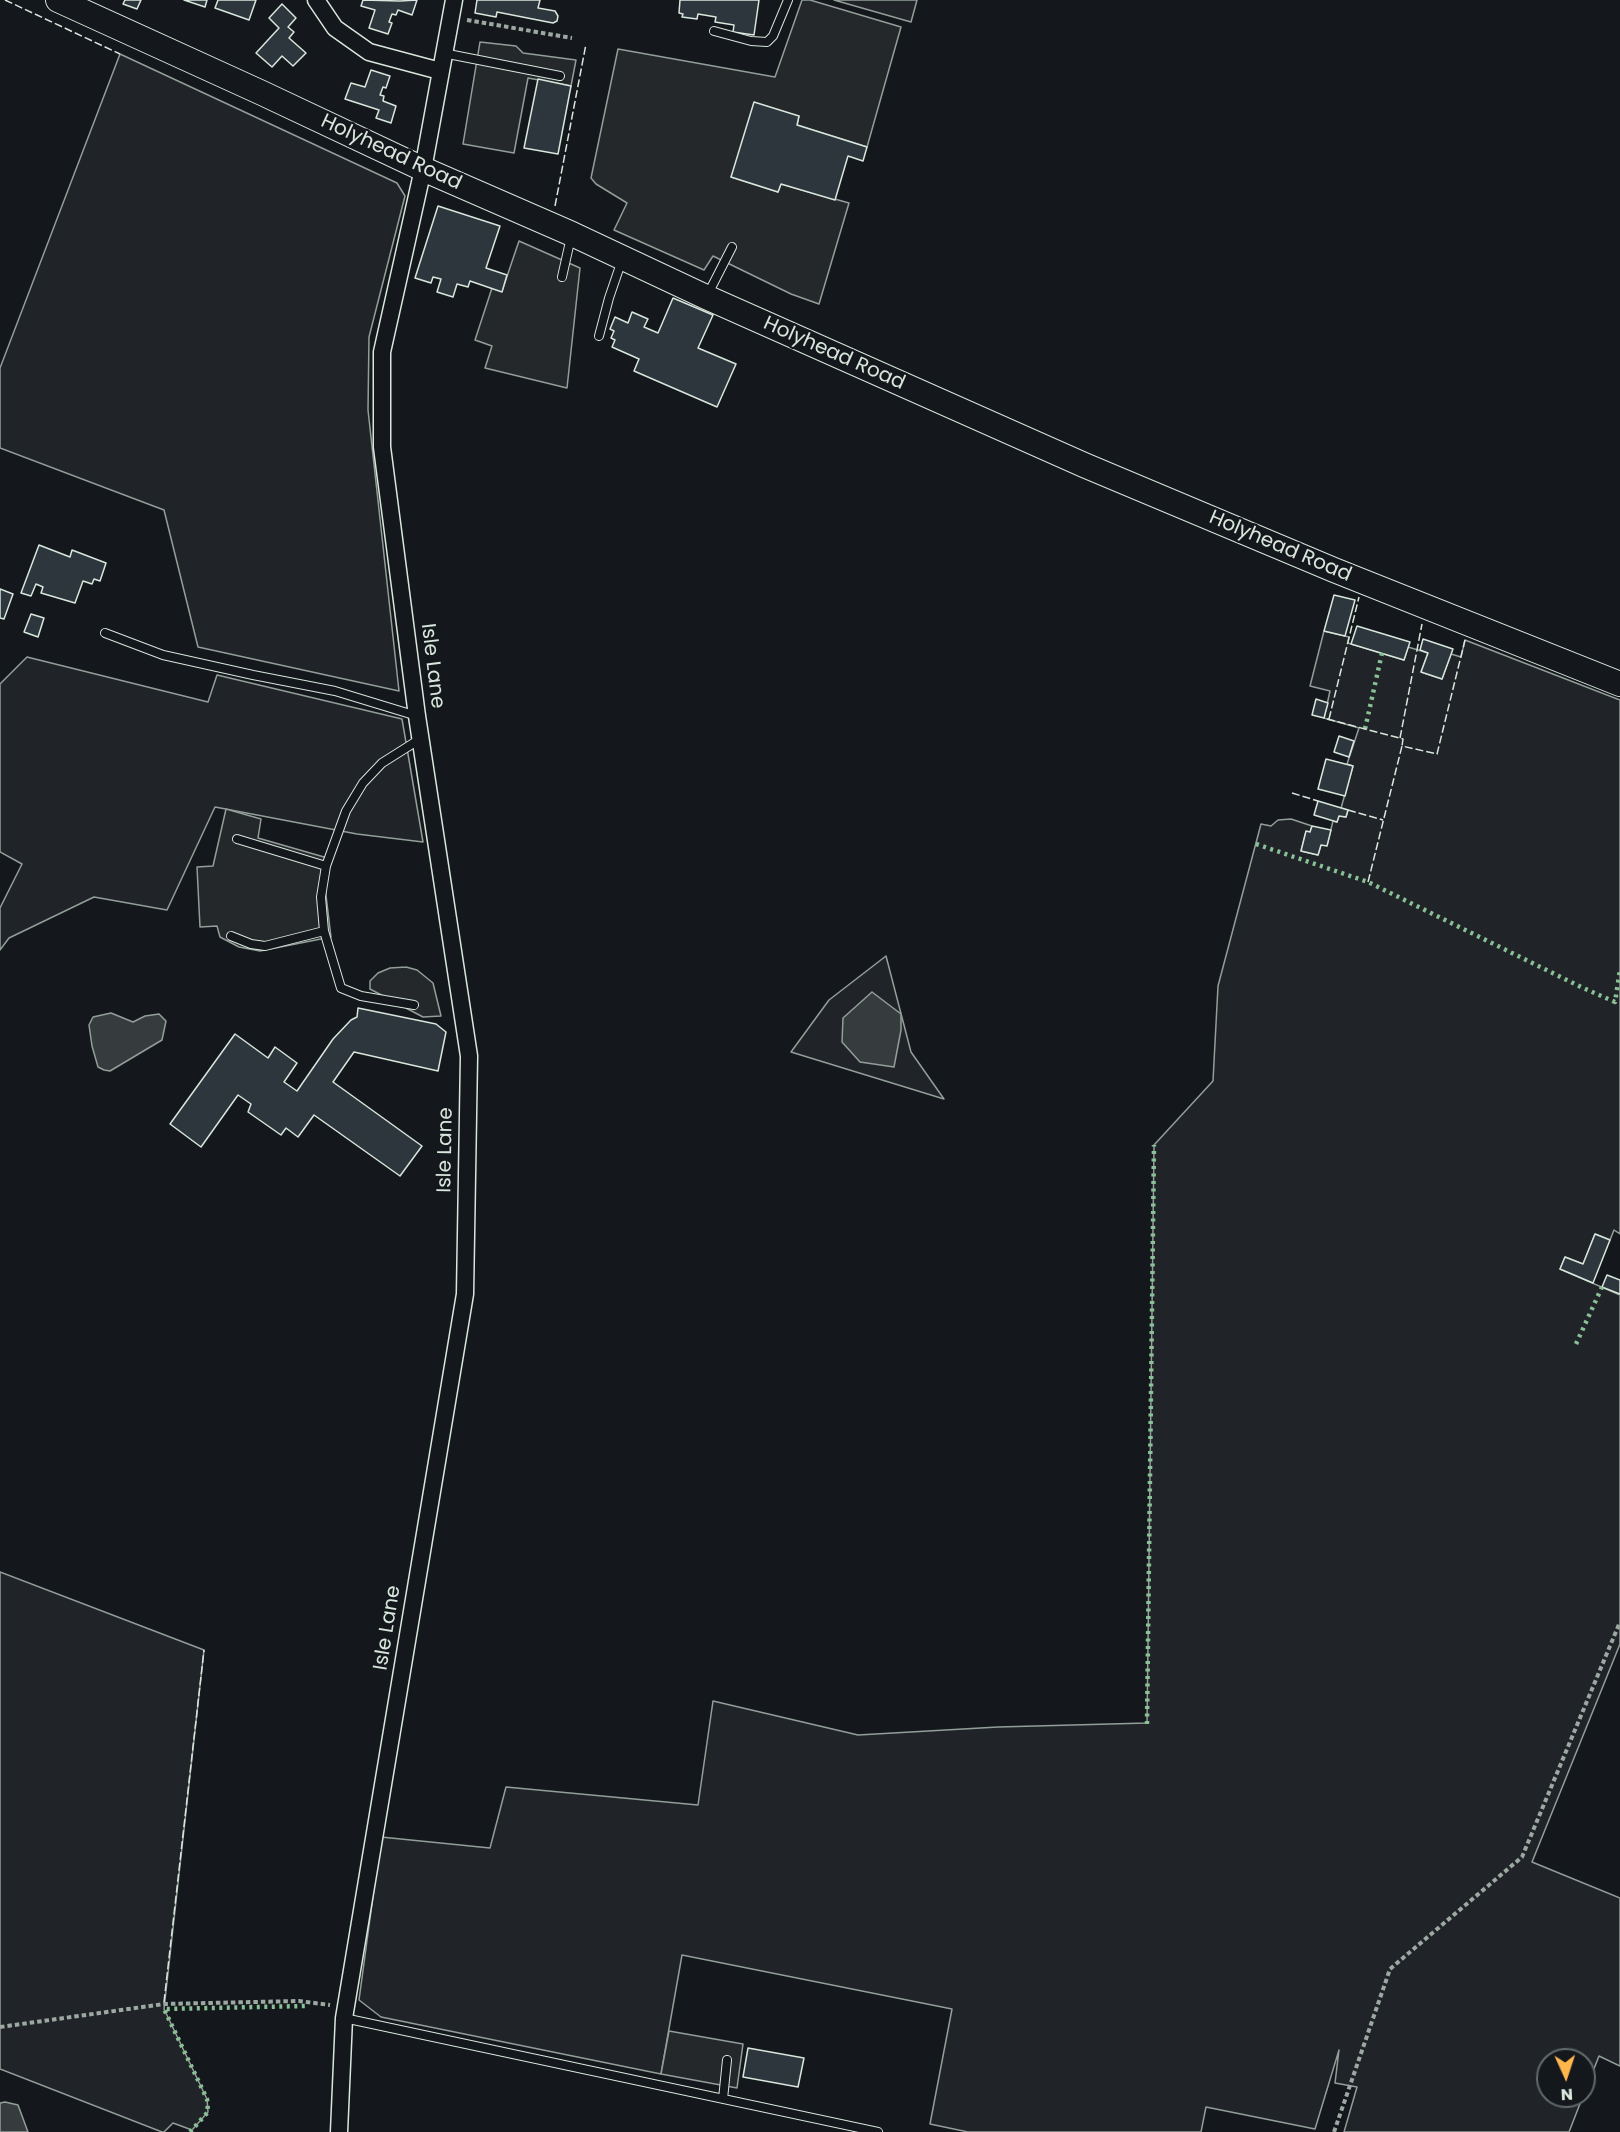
<!DOCTYPE html>
<html>
<head>
<meta charset="utf-8">
<style>
  body { margin:0 }
  #map { position:relative; width:1620px; height:2132px; overflow:hidden; background:#14181c; font-family:Poppins,sans-serif }
  canvas { display:block }
  .north { position:absolute; left:1536px; top:2048px; width:60px; height:60px; box-sizing:border-box; background:#14181c; border:2px solid #626a69; border-radius:50%; rotate:177deg; font-size:16px; font-weight:700; line-height:24px; text-align:center; color:#d8e6dc }
  .north::after { content:''; display:block; margin:auto; width:21px; height:27px; background:#ffb74d; clip-path:polygon(50% 0,100% 100%,50% 72%,0 100%) }
</style>
</head>
<body>
<div id="map">
<canvas width="1620" height="2132"></canvas>
<div class="north">N</div>
</div>
<script>
const ctx = document.querySelector('canvas').getContext('2d');
ctx.lineJoin = 'round';
function fill(path, color) { ctx.fillStyle = color; ctx.fill(path, 'evenodd'); }
const toPath = rows => new Path2D(rows.map(r => 'M' + r).join(''));
function stroke(path, color, width, dash) { ctx.strokeStyle = color; ctx.lineWidth = width; ctx.lineCap = dash ? 'butt' : 'round'; ctx.setLineDash(dash || []); ctx.stroke(path); }
function label(font, color, halo, rows, align = 'center') {
  ctx.font = font + ' Poppins,sans-serif'; ctx.lineWidth = 4.5; ctx.setLineDash([]); ctx.textBaseline = 'middle'; ctx.strokeStyle = halo; ctx.fillStyle = color; for (const [text, x, y, turn = 0] of rows) {
    ctx.save(); ctx.translate(x, y); ctx.rotate((+turn || 0) * Math.PI / 180); ctx.textAlign = isNaN(turn) ? turn : align; if (halo) ctx.strokeText(text, 0, 0); ctx.fillText(text, 0, 0); ctx.restore();
  }
}
const green = toPath([
  [834,0,917,0,911,22,834,0],
  [120,54,397,183,405,196,369,337,368,410,399,691,198,647,164,510,0,448,0,368,120,54],
  [1324,631,1349,637,1348,643,1404,660,1408,647,1428,653,1421,672,1442,679,1451,654,1461,657,1465,640,1620,700,1620,1234,1614,1230,1610,1240,1595,1234,1583,1264,1565,1257,1560,1269,1620,1295,1620,1644,1532,1862,1620,1898,1620,2066,1599,2056,1584,2094,1584,2060,1548,2060,1548,2096,1583,2096,1569,2132,1344,2132,1357,2087,1335,2083,1339,2050,1315,2129,1206,2107,1201,2132,968,2132,930,2124,952,2009,682,1955,661,2074,381,2017,359,2000,381,1837,490,1848,506,1787,698,1805,713,1701,858,1735,998,1727,1147,1723,1154,1145,1213,1081,1218,986,1261,824,1271,826,1278,820,1291,819,1312,826,1310,832,1306,832,1301,851,1318,855,1321,845,1327,845,1333,821,1337,822,1339,816,1346,817,1348,810,1341,808,1353,766,1347,764,1359,728,1324,718,1330,691,1310,686,1324,631],
  [27,657,208,702,217,675,402,719,423,842,357,834,215,807,167,910,94,897,9,938,0,950,0,908,22,864,0,852,0,684,27,657],
  [886,956,911,1052,944,1099,791,1052,829,1000,886,956],
  [0,1572,204,1650,164,2009,207,2099,208,2112,192,2130,173,2123,164,2132,162,2132,0,2069,0,1572]
]);
const parking = toPath([
  [802,0,810,0,901,27,867,147,797,125,799,116,731,177,778,192,781,184,849,203,819,304,791,294,713,256,704,270,614,230,627,203,596,184,591,178,618,49,775,77,802,0],
  [480,42,516,46,523,53,576,60,571,86,528,78,514,153,463,144,480,42],
  [519,241,580,268,567,388,485,368,492,346,475,340,492,288,502,291,519,241],
  [226,809,261,819,258,838,331,859,325,887,331,937,260,951,239,947,220,937,217,926,200,927,197,867,213,866,226,809],
  [406,967,417,970,433,983,441,1016,423,1017,370,989,370,981,378,973,390,968,406,967],
  [669,2031,743,2044,737,2088,661,2074,669,2031]
]);
const water = toPath([
  [872,992,901,1014,901,1030,894,1067,860,1062,842,1042,843,1018,872,992],
  [111,1013,133,1022,145,1016,159,1014,166,1021,162,1040,110,1071,104,1070,98,1067,92,1046,89,1025,93,1017,111,1013],
  [5,2102,18,2105,28,2132,0,2132,0,2103,5,2102]
]);
const building = toPath([
  [125,0,141,0,137,9,123,4,125,0],
  [184,0,207,0,205,7,184,0],
  [218,0,256,0,249,20,215,8,218,0],
  [363,0,400,1,417,0,412,15,398,10,396,15,392,14,389,22,392,23,388,34,369,28,375,10,361,6,363,0],
  [477,0,540,0,538,8,555,11,558,16,557,21,553,23,497,12,496,17,475,13,477,0],
  [680,0,759,0,754,35,733,32,734,25,715,22,716,17,698,14,697,19,682,17,683,14,679,13,680,0],
  [282,4,296,18,288,27,294,32,289,38,306,53,293,66,282,56,272,67,256,53,279,28,269,18,282,4],
  [371,70,390,76,386,88,383,87,380,95,384,96,383,101,396,106,391,123,376,118,379,110,345,99,351,83,365,87,371,70],
  [538,79,571,86,558,154,524,148,538,79],
  [754,102,799,116,797,125,867,147,863,161,848,156,835,200,781,184,778,192,731,177,754,102],
  [438,206,500,226,486,268,507,275,502,292,470,281,468,287,457,284,453,297,437,292,441,279,433,277,431,283,415,278,438,206],
  [673,298,713,315,698,348,736,364,717,407,634,371,639,359,612,347,615,340,611,338,614,331,610,329,615,317,628,323,632,312,648,319,644,327,658,333,673,298],
  [39,545,70,557,72,550,106,563,100,581,94,579,92,584,83,581,75,603,41,593,43,587,36,584,31,596,21,593,39,545],
  [0,589,13,594,4,619,0,618,0,589],
  [1334,595,1355,600,1345,636,1324,631,1334,595],
  [31,614,44,618,38,637,24,632,31,614],
  [1357,626,1410,642,1404,660,1351,644,1357,626],
  [1423,639,1453,649,1442,679,1421,672,1428,653,1420,650,1423,639],
  [1316,699,1328,703,1324,718,1312,715,1316,699],
  [1339,736,1354,741,1349,757,1334,752,1339,736],
  [1326,759,1353,766,1345,796,1318,789,1326,759],
  [1318,801,1348,810,1346,817,1339,816,1337,822,1314,815,1318,801],
  [1312,826,1331,830,1327,846,1321,845,1318,855,1301,851,1306,831,1310,832,1312,826],
  [358,1008,436,1024,446,1032,438,1071,354,1052,333,1082,422,1146,400,1176,314,1115,298,1137,286,1128,281,1135,248,1112,251,1104,238,1095,201,1147,170,1124,235,1034,268,1058,275,1047,297,1063,284,1082,297,1091,333,1039,351,1020,357,1017,358,1008],
  [1595,1234,1610,1240,1593,1283,1560,1269,1565,1257,1583,1264,1595,1234],
  [1607,1275,1620,1280,1620,1294,1602,1287,1607,1275],
  [748,2048,804,2058,798,2087,743,2077,748,2048]
]);
const path = toPath([
  [467,20,572,38],
  [0,2027,164,2004,299,2001,330,2005],
  [1334,2132,1390,1969,1522,1857,1620,1622]
]);
const service = toPath([
  [714,31,751,41,767,42,773,36,788,0],
  [443,53,560,76],
  [562,277,571,237],
  [708,294,732,247],
  [599,336,609,298,622,260],
  [105,633,163,655,253,675,335,691,417,716],
  [237,839,326,866],
  [231,936,251,944,265,946,324,931],
  [414,1005,361,996,341,988,324,931,321,897,326,866,346,811,363,783,382,763,420,739],
  [344,2018,878,2132],
  [723,2099,727,2060]
]);
const minor = toPath([
  [316,0,335,28,369,52,440,71],
  [339,2132,344,2018,465,1294,469,1056,417,716,382,447,382,352,423,169,454,0]
]);
const secondary = toPath([
  [58,0,262,93,423,169,572,234,706,297,1084,465,1334,570,1620,684]
]);
const hedge = toPath([
  [1365,729,1382,653],
  [1256,844,1368,882,1581,987,1615,1002,1620,970],
  [1576,1344,1602,1287],
  [1147,1724,1154,1145],
  [190,2132,208,2112,207,2099,164,2009,305,2006]
]);
const fence = toPath([
  [5,0,120,54],
  [555,206,586,44],
  [1327,719,1403,739,1402,746],
  [1329,719,1359,597],
  [1400,738,1422,624],
  [1292,793,1318,801],
  [1348,810,1383,820],
  [1368,882,1402,746,1437,754,1465,640],
  [164,2002,204,1650]
]);
const streetNames = [
  ["Holyhead Road",391,153,25],
  ["Holyhead Road",834,354,24],
  ["Holyhead Road",1280,547,23],
  ["Isle Lane",432,666,83],
  ["Isle Lane",446,1150,-89],
  ["Isle Lane",388,1628,-81]
];
fill(green, '#202428');
stroke(green, '#939e99', 1.5);
fill(parking, '#24282b');
stroke(parking, '#939e99', 1.5);
fill(water, '#363b3e');
stroke(water, '#939e99', 1.5);
fill(building, '#2c363c');
stroke(building, '#d8e6dc', 1.5);
stroke(service, '#d8e6dc', 10);
stroke(minor, '#d8e6dc', 19);
stroke(secondary, '#d8e6dc', 26);
stroke(path, '#9da8a2', 4, [4.5, 3]);
stroke(service, '#14181c', 8);
stroke(minor, '#14181c', 16);
stroke(secondary, '#14181c', 24);
stroke(hedge, '#8ac095', 4.5, [3, 4.5]);
stroke(fence, '#d8e6dc', 1.5, [8, 3]);
label('20px', '#d8e6dc', '#14181c', streetNames);
</script>
</body>
</html>
